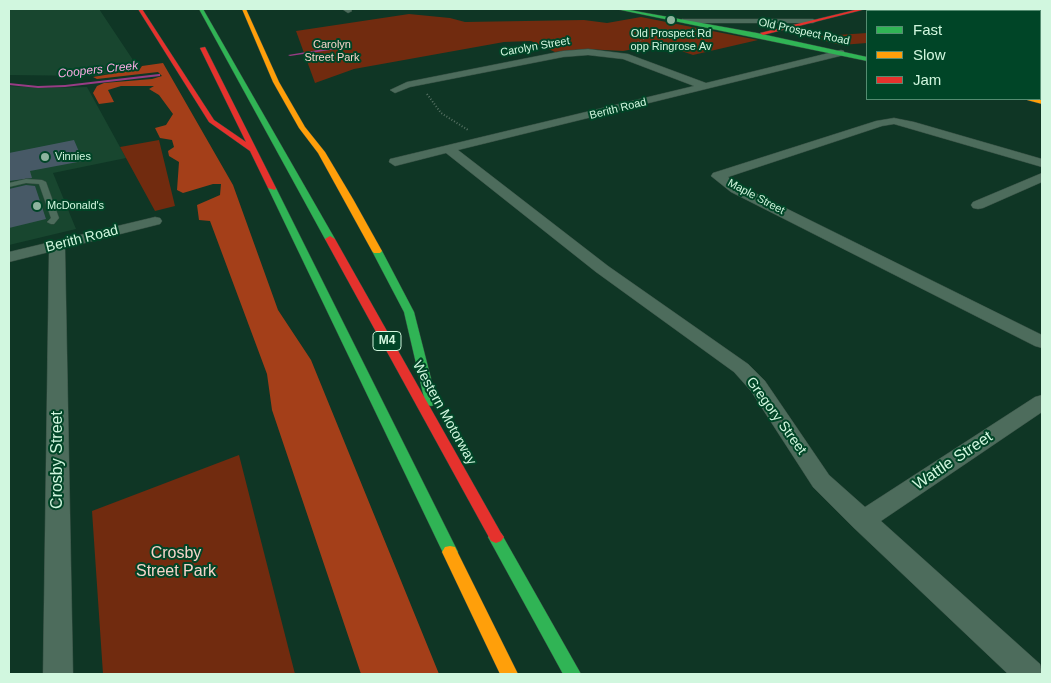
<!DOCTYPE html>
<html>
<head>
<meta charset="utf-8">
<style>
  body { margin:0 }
  #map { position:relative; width:1051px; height:683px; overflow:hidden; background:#0f3625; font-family:Helvetica,sans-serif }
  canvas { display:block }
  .frame { position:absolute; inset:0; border:10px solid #d1f7df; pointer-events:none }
  .legend { position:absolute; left:866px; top:10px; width:175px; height:90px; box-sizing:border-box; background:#004527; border:1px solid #548c71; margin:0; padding:6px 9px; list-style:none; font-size:15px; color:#d1f7df }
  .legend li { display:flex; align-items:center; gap:10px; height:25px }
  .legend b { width:25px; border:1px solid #548c71 }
</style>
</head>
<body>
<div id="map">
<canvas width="1051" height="683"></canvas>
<div class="frame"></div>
<ul class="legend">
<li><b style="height:6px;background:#30b455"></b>Fast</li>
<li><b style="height:6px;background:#ff9f0a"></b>Slow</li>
<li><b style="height:6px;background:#e5322d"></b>Jam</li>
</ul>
</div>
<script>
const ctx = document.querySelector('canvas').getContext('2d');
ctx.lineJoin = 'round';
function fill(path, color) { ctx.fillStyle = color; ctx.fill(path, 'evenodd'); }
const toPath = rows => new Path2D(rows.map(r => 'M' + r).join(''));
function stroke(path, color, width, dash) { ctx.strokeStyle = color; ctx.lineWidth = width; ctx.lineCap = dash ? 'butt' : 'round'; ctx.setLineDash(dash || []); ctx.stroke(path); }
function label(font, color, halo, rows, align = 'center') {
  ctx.font = font + ' Helvetica,sans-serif'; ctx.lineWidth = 4; ctx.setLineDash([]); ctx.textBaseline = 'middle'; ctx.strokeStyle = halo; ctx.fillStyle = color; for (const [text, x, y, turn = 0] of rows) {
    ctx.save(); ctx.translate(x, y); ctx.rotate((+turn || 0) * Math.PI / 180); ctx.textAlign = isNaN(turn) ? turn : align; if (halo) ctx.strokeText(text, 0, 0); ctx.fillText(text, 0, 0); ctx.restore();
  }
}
const built = toPath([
  [9,9,99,9,139,69,95,76,9,75],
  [9,86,44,88,87,87,126,158,53,173,76,229,9,245]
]);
const green = toPath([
  [409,14,450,18,465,22,584,20,607,23,641,17,758,40,693,55,661,44,623,51,585,49,555,52,531,41,504,42,354,69,315,83,296,31],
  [867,33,867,43,841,45,809,37],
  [159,140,175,206,155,211,120,147],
  [239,455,295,674,103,674,92,511]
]);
const forest = toPath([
  [163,63,233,185,278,310,311,360,439,674,361,674,272,410,267,374,210,221,199,220,197,205,220,195,221,184,213,184,183,193,177,190,179,162,169,156,168,151,174,147,172,140,160,138,155,128,166,125,173,114,159,95,149,89,154,86,121,86,108,90,114,102,99,104,93,93,97,86,104,83,152,79,162,76,158,72,97,79,93,77,140,69,142,66]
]);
const stream = toPath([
  [349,45,350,47,290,56,288,55,349,45],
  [159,74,160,74,160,76,65,87,38,88,9,85,9,83,38,86,65,85,159,74]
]);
const building = toPath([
  [74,140,83,161,30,171,32,178,9,181,9,153],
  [26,185,35,186,46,219,9,228,9,189]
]);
const pathFar1 = toPath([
  [1040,39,1042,40],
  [632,44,663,32]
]);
const path = toPath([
  [427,94,441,113,468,130]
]);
const lane = toPath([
  [26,179,42,180,46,182,59,218,54,224,51,224,47,222,51,218,39,184,26,183,9,187,9,183,26,179]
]);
const street = toPath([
  [342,9,350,9,352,11,348,13,342,9],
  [951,9,970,9,974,11,955,11,951,9],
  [1000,9,1025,9,1021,11,999,11,1000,9],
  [682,19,813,19,817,21,813,23,685,23,681,21,682,19],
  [588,49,628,54,706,83,841,50,844,51,844,55,458,150,608,266,748,364,765,381,829,475,865,507,1035,397,1042,395,1042,412,881,521,1040,664,1042,674,1008,674,854,528,813,487,751,391,734,372,596,272,446,153,395,166,389,162,390,159,694,86,623,59,588,55,563,57,410,87,395,93,390,90,407,82,563,51,588,49],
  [1042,64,1042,70,1040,71,1040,65,1042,64],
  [894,118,914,122,1042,159,1042,167,894,124,882,126,728,177,741,186,1042,335,1042,348,1035,346,731,192,711,176,713,173,876,121,894,118],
  [1042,173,1042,182,983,208,978,209,973,208,971,205,973,202,1042,173],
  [155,217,160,218,162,221,160,224,65,248,73,674,43,674,49,252,9,262,9,252,155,217]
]);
const fast = toPath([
  [199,9,203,9,335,239,333,241,327,241,325,239,199,9],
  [616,9,624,9,757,33,867,57,867,61,616,9],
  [269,186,276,188,458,552,455,557,450,558,445,557,268,188,269,186],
  [377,248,382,251,414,312,437,402,435,405,431,406,427,405,425,402,404,312,372,251,377,248],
  [496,531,501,533,581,674,563,674,488,537,491,533,496,531]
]);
const slow = toPath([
  [242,9,246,9,279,82,305,127,325,152,353,199,382,251,380,253,374,253,372,251,318,153,299,128,273,82,242,9],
  [1026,99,1042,100,1042,104,1027,100,1026,99],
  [450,546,455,547,518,674,500,674,442,552,445,547,450,546]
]);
const jam = toPath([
  [138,9,142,9,214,120,246,142,200,48,205,47,276,188,275,190,268,188,250,151,209,122,138,9],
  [859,9,866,9,763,35,760,33,859,9],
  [330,236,335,239,501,533,504,537,501,541,496,543,491,541,325,239,330,236]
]);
const markers = [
  [671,20,5,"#8db39e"],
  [45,157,5,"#8db39e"],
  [37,206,5,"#8db39e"]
];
const farStreetnames = [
  ["Old Prospect Road",804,32,12],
  ["Carolyn Street",535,47,-10],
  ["Berith Road",618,109,-14],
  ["Maple Street",756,197,28]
];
const farPoinames = [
  ["Old Prospect Rd",671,34,"center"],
  ["opp Ringrose Av",671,47,"center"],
  ["Vinnies",55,157],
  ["McDonald's",47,206]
];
const farParknames = [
  ["Carolyn",332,45],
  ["Street Park",332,58]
];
const farWaternames = [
  ["Coopers Creek",98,70,-6]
];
const shields = [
  [387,341,28]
];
const shieldNames = [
  ["M4",387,341]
];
const streetNames = [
  ["Berith Road",82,239,-14],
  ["Western Motorway",444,413,61],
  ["Gregory Street",776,416,54]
];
const nearStreetnames = [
  ["Crosby Street",58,460,-90],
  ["Wattle Street",953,461,-34]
];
const nearParknames = [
  ["Crosby",176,554],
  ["Street Park",176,572]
];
fill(built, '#18462f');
fill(green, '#712b0f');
fill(forest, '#a43f19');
fill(stream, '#983c85');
fill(building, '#475966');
stroke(lane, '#344d41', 1);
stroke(street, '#344d41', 1);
stroke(fast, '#344d41', 1);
stroke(slow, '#344d41', 1);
stroke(jam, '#344d41', 1);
stroke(pathFar1, '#567163', 1, [1, 2]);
stroke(path, '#567163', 2, [1, 2]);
fill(lane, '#4d6c5c');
fill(street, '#4d6c5c');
fill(fast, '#30b455');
fill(slow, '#ff9f0a');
fill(jam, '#e5322d');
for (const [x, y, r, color] of markers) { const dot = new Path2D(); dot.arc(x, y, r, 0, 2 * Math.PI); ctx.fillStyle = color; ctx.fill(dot); stroke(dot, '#004527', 2); }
label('11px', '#d1f7df', '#004527', farStreetnames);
label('11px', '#d1f7df', '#004527', farPoinames, 'left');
label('11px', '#f5d4ca', '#004527', farParknames);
label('italic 12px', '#faabe4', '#004527', farWaternames);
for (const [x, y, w] of shields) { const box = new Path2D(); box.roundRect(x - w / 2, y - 9.5, w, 19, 4); ctx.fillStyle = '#004527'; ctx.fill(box); stroke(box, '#d1f7df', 1); }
label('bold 12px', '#d1f7df', null, shieldNames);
label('14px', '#d1f7df', '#004527', streetNames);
label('16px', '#d1f7df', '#004527', nearStreetnames);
label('16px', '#f5d4ca', '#004527', nearParknames);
</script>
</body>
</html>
